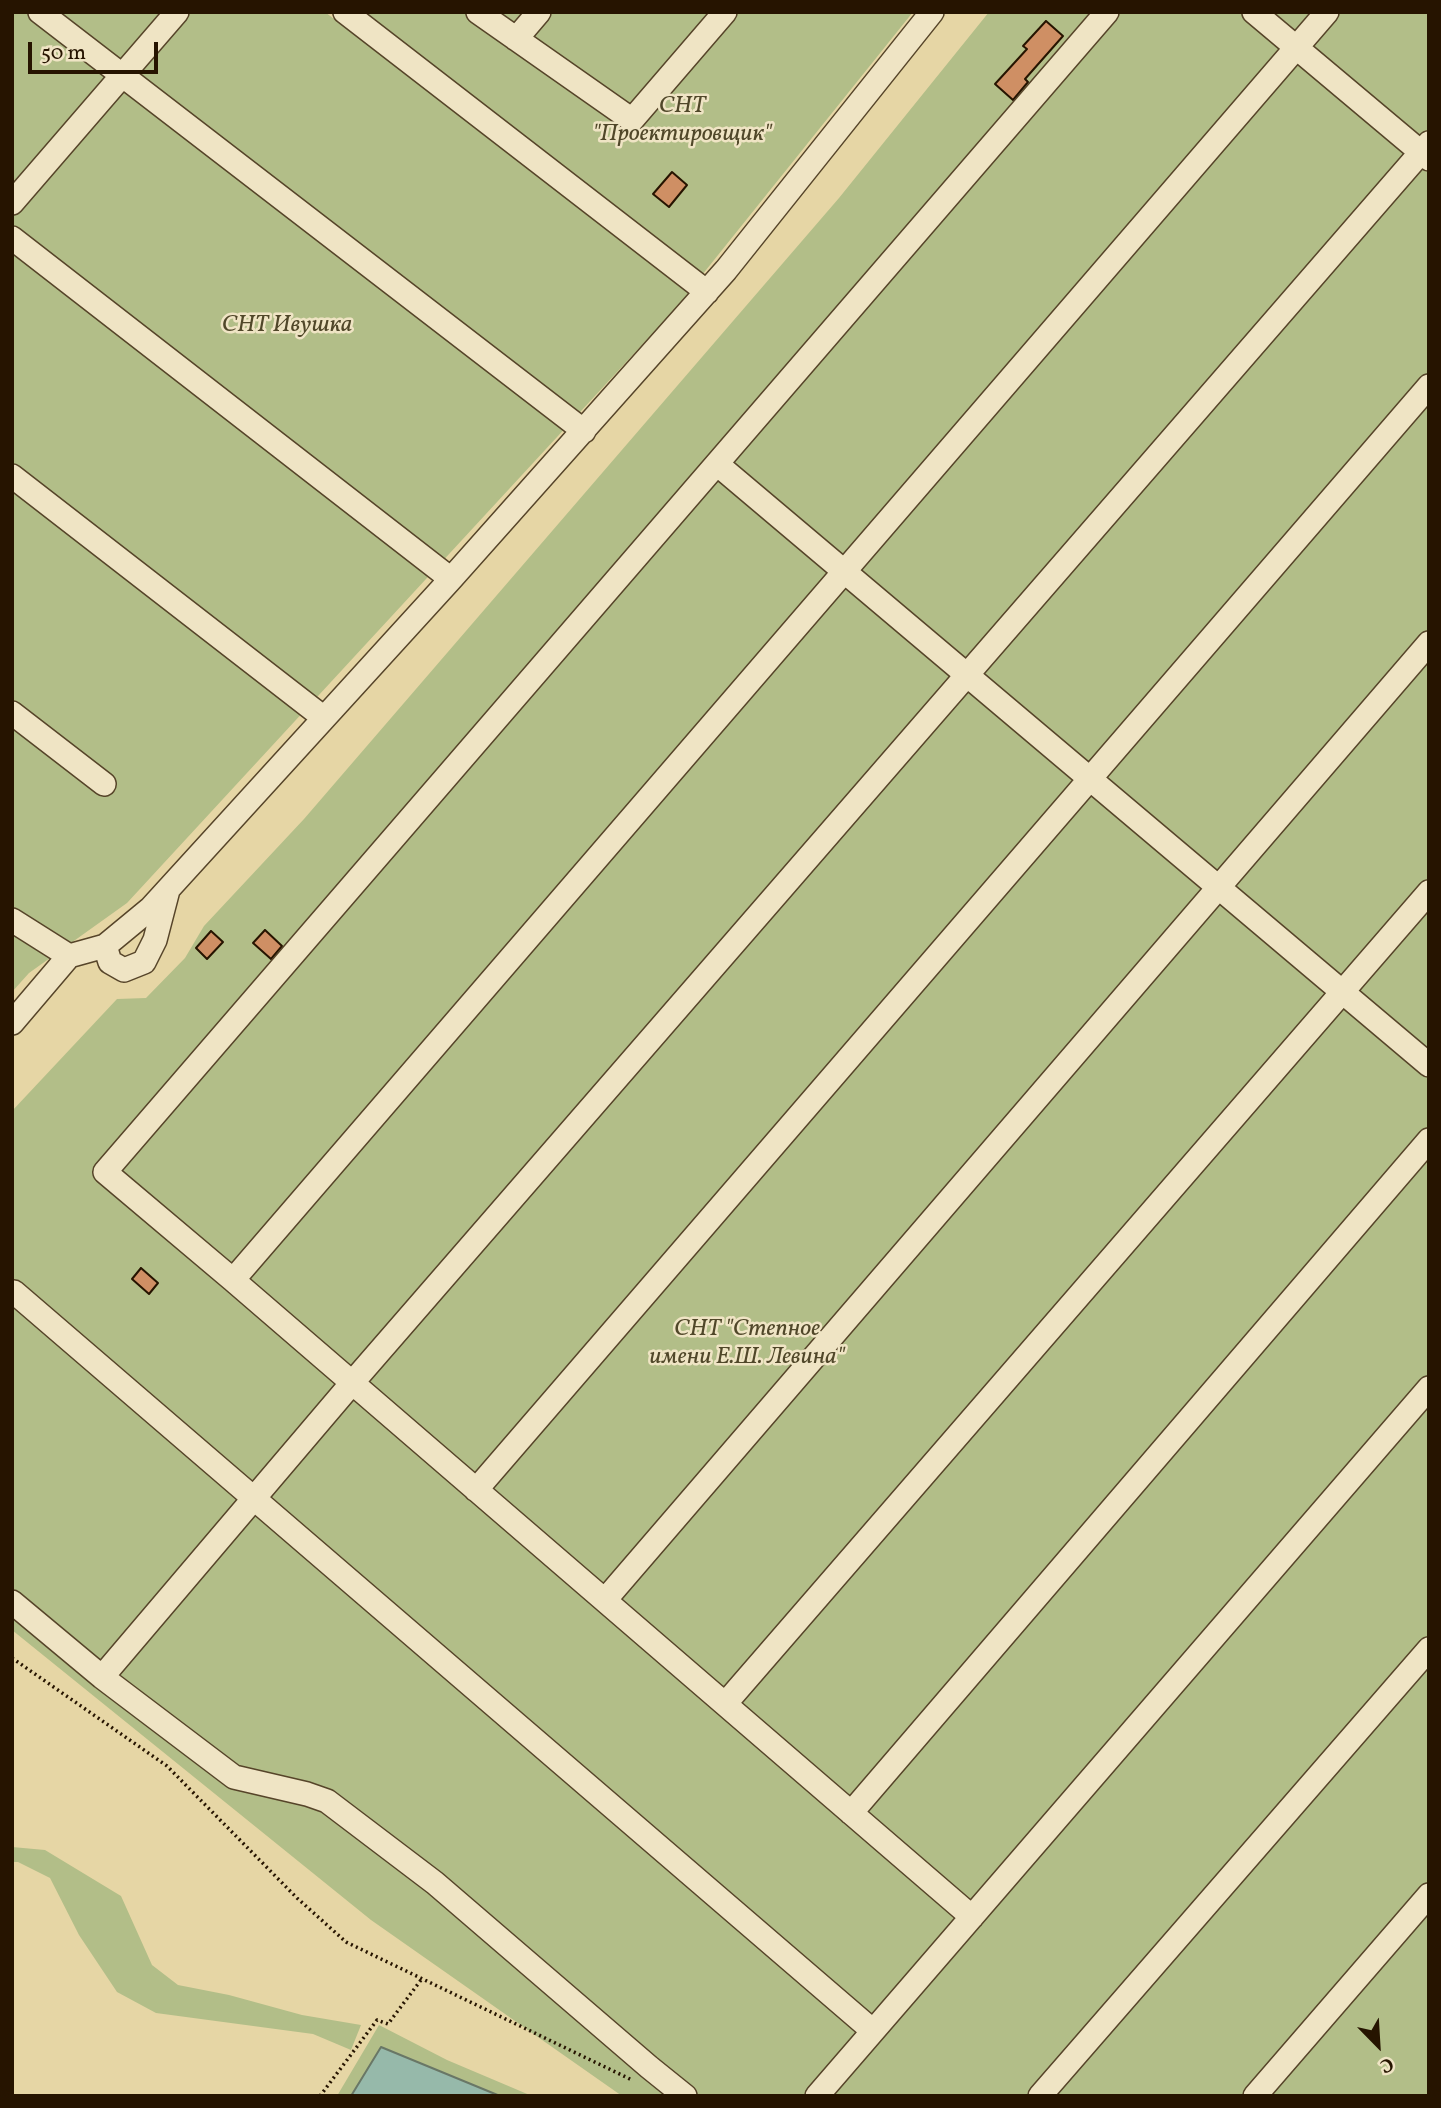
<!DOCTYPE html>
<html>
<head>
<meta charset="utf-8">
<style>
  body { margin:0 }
  #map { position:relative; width:1441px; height:2108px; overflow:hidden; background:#e6d6a5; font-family:Vollkorn,serif }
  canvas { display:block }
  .frame { position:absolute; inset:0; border:14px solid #261400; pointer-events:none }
  .north { position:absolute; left:1343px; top:2010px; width:70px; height:70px; -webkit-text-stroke:5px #efe4c4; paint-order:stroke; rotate:156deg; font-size:19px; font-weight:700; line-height:28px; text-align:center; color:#261400 }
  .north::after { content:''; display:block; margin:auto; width:24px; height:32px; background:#261400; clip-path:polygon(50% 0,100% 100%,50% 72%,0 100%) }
  .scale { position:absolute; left:28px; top:42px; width:130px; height:32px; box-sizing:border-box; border:4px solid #261400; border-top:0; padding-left:9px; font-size:21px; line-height:24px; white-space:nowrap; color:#261400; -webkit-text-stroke:5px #efe4c4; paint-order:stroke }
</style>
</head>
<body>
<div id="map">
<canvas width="1441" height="2108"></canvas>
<div class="frame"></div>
<div class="north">С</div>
<div class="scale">50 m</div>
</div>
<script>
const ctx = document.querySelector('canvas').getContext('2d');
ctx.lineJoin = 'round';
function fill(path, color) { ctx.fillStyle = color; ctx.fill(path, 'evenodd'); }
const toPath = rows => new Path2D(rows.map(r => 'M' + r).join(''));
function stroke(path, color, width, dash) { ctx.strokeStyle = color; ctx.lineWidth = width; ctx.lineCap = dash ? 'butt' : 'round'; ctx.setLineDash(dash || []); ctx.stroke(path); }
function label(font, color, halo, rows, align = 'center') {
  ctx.font = font + ' Vollkorn,serif'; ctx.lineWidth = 5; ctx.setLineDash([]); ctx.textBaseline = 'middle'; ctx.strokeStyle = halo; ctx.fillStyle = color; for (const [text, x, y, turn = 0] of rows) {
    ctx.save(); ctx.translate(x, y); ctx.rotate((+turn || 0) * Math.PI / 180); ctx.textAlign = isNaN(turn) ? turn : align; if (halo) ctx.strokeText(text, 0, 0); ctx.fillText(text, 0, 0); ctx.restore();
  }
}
const green = toPath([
  [12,12,325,12,689,294,127,903,29,973,12,992],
  [355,12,913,12,702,275],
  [989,12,1429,12,1429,2096,622,2096,371,1920,12,1630,12,1111,117,999,146,998,185,958,204,926,304,819,839,198],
  [12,1847,45,1850,121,1896,152,1965,178,1985,229,1995,302,2015,361,2025,351,2050,313,2034,156,2013,117,1992,79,1935,50,1878,18,1862,12,1862],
  [379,2025,447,2060,532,2096,500,2096,381,2048,351,2096,337,2096]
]);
const water = toPath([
  [381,2047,500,2096,351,2096,381,2047]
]);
const building = toPath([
  [1046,21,1063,36,1025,79,1028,82,1013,100,995,84,1027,49,1023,46,1046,21],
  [672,172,687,185,669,207,653,194,672,172],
  [265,930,282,946,271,959,253,943,265,930],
  [211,931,223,942,207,959,196,948,211,931],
  [141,1268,158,1283,149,1294,132,1279,141,1268]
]);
const path = toPath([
  [12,1658,167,1766,297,1898,346,1942,632,2080],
  [320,2096,377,2020,388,2024,421,1980]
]);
const minor = toPath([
  [40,12,584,431],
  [345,12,707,292],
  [478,12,632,120,725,12],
  [1254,12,1429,159],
  [516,39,539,12],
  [12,203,177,12],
  [12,238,451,579],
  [717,464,1429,1065],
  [12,476,324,718],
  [12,713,104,784],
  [12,920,69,956],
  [105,946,110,962,124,970,144,962,155,940,168,890],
  [12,1023,69,956,105,946,151,908,451,579,726,270,932,12],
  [233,1280,1327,12],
  [14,1292,873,2031],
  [476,1490,1429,386],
  [605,1600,1429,643],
  [12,1602,102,1677,234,1777,307,1794,327,1801,435,1883,649,2067,685,2096],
  [102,1677,352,1383,1429,143],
  [725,1704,1429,892],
  [851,1813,1429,1140],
  [972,1917,233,1280,105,1172,1107,12],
  [817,2096,1429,1388],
  [1040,2096,1429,1649],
  [1255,2096,1429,1895]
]);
const parkNames = [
  ["СНТ",682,108],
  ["\"Проектировщик\"",682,136],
  ["СНТ Ивушка",287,327],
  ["СНТ \"Степное",747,1331],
  ["имени Е.Ш. Левина\"",747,1359]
];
fill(green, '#b2be88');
fill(water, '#96b9aa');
stroke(water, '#697766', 2);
fill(building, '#cf8f64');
stroke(building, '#261400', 2);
stroke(minor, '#564429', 26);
stroke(path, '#261400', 3.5, [2, 3.5]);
stroke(minor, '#efe4c4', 23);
label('italic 24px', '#504729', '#efe4c4', parkNames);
</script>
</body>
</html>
